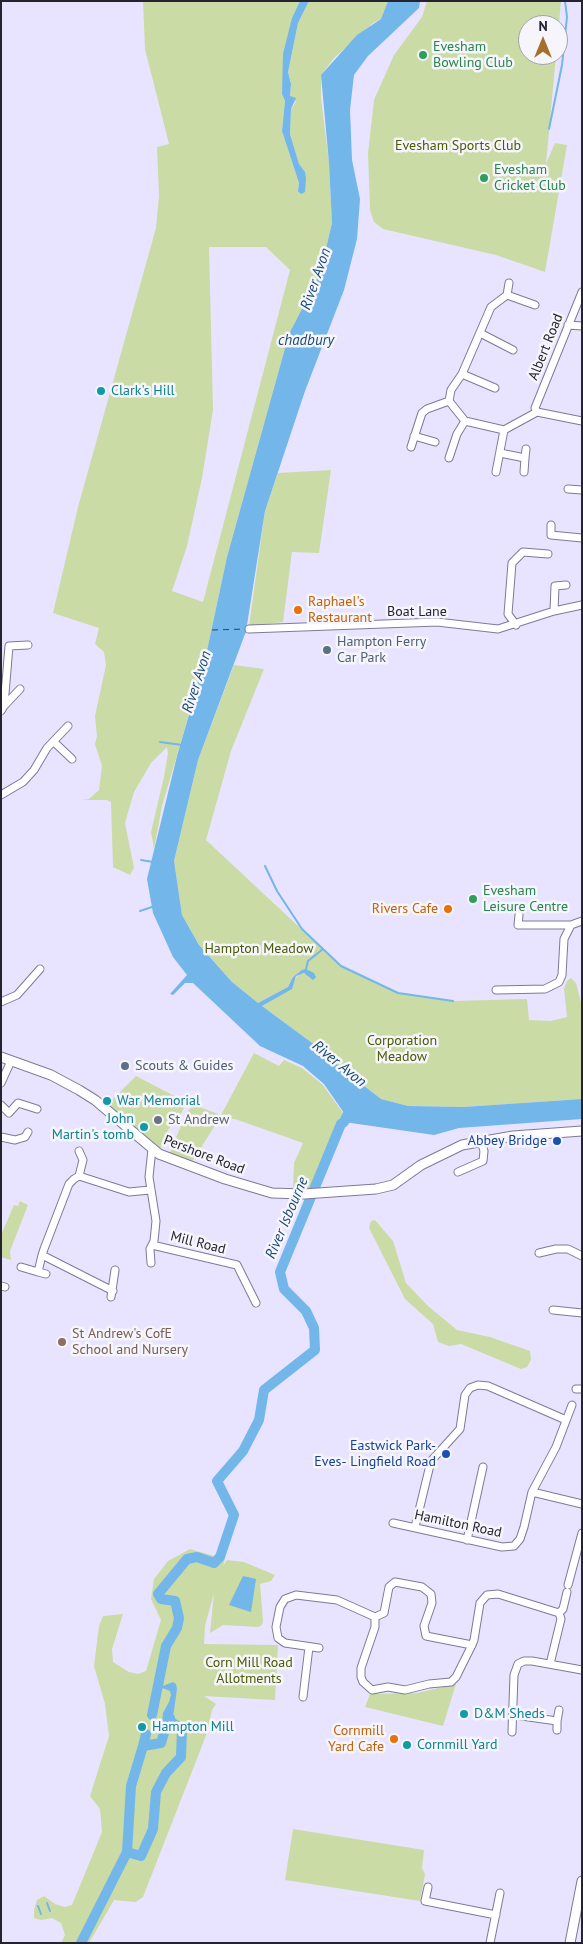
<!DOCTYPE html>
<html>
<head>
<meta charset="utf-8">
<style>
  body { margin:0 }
  #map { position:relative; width:583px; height:1944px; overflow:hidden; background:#e8e4ff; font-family:"PT Sans",sans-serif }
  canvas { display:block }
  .frame { position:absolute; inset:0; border:2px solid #25232f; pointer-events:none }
  .north { position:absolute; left:518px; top:15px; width:50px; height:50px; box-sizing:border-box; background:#f5f5fb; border:1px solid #a2a1a9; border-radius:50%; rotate:0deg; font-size:14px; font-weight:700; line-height:20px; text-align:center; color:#25232f }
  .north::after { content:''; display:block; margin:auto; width:18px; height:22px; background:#a6702b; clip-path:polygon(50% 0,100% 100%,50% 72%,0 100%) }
</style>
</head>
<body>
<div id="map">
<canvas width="583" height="1944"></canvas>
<div class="frame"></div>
<div class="north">N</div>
</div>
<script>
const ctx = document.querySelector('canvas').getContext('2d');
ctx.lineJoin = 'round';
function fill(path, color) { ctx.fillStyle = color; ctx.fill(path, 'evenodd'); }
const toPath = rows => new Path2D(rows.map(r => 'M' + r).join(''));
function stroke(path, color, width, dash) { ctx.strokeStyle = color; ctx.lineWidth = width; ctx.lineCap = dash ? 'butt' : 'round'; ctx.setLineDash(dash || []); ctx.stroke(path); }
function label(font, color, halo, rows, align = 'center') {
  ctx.font = font + ' "PT Sans",sans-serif'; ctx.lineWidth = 5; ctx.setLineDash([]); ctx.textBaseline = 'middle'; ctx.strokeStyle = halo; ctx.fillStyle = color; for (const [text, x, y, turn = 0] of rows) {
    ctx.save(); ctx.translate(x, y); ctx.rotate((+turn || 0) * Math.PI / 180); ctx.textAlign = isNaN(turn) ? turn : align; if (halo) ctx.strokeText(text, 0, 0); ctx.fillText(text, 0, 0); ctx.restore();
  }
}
const green = toPath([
  [143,1,300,1,292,18,282,93,285,101,282,131,299,183,298,191,305,192,305,172,299,164,290,134,291,109,296,102,290,96,291,84,288,72,298,23,309,1,388,1,381,19,373,23,334,58,321,75,321,98,329,163,332,223,320,274,289,334,227,557,205,660,162,806,154,849,151,832,164,777,168,753,167,747,151,763,134,792,125,823,134,868,130,875,113,867,111,802,107,800,82,800,89,799,99,790,102,766,95,744,97,736,95,716,106,665,104,652,95,644,99,628,53,613,78,507,156,228,159,196,157,147,169,144,145,49],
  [209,247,266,247,290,270,203,602,172,591,187,546,202,478,213,410],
  [427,1,561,1,558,35,558,25,528,25,528,55,556,55,546,164,555,143,567,145,545,272,496,255,383,229,374,222,370,210,368,153,374,100,394,55,422,17],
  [331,470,319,553,292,552,283,622,249,626,265,511,278,473],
  [234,665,264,669,231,751,206,840,341,966,398,993,453,1001,527,999,529,1020,551,1021,567,1017,564,989,567,981,571,978,576,983,582,1006,582,1099,463,1107,408,1106,381,1099,341,1068,323,1051,262,1006,291,989,296,977,300,974,307,974,311,978,309,970,302,970,293,977,288,987,258,1003,232,982,199,945,182,915,174,861,198,760],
  [254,1053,279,1066,284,1060,302,1068,323,1085,343,1113,344,1122,341,1124,316,1187,293,1190,294,1163,303,1143,235,1119,219,1119,192,1162,170,1153,186,1113,194,1105,221,1115],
  [136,1076,186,1102,182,1112,168,1130,160,1149,108,1104],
  [20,1201,28,1205,10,1251,11,1260,1,1257,1,1235,14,1205,18,1206],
  [375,1220,393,1241,406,1283,428,1306,457,1330,490,1337,530,1351,531,1360,527,1367,521,1369,461,1344,449,1346,438,1342,433,1324,405,1299,369,1228,371,1221],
  [190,1549,225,1559,223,1566,227,1560,244,1562,275,1575,271,1581,260,1584,263,1621,262,1625,258,1627,223,1625,210,1633,214,1593,205,1626,204,1644,278,1645,275,1700,204,1696,216,1704,212,1710,207,1733,143,1897,136,1902,114,1900,89,1943,61,1943,65,1935,61,1923,52,1918,41,1920,34,1918,34,1910,37,1900,44,1896,55,1904,65,1907,72,1905,102,1832,100,1809,90,1796,109,1736,105,1704,94,1666,99,1626,103,1616,123,1614,112,1649,113,1662,129,1672,138,1674,146,1671,161,1620,151,1599,154,1579,168,1561],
  [456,1684,443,1726,365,1707,370,1694,417,1693],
  [293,1829,424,1850,422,1868,425,1874,420,1901,285,1880]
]);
const water = toPath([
  [300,1,309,1,298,23,288,72,291,84,290,96,296,98,291,109,290,134,299,164,305,172,306,178,305,192,301,194,298,191,299,183,282,131,285,101,282,94,283,54,292,18],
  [388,1,420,1,419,8,368,56,354,75,350,110,352,160,360,199,357,239,344,290,305,391,265,511,247,625,249,629,245,634,198,760,174,861,182,915,199,945,232,982,258,1003,288,987,293,977,302,970,306,969,314,973,316,977,313,980,304,973,296,976,292,989,262,1006,323,1051,341,1068,381,1099,408,1106,463,1107,582,1099,582,1119,459,1128,434,1135,344,1122,344,1113,324,1084,303,1066,260,1046,193,983,185,983,173,995,170,994,187,975,173,957,153,913,147,879,177,756,205,660,227,557,289,334,320,274,332,223,329,163,321,75,357,35,381,19],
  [243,1576,256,1579,251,1612,229,1605],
  [173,1682,176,1684,177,1689,173,1717,178,1724,177,1728,164,1735,161,1733,163,1713,169,1702,171,1695,170,1691,160,1687]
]);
const stream = toPath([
  [549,129,562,65,567,17,565,1],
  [160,742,182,745],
  [141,860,153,862],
  [265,866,277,891,302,929,323,949],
  [140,911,152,907],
  [306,969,308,961,323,949,341,966,398,993,453,1001],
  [47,1903,50,1911],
  [38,1906,41,1914]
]);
const river = toPath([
  [152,1715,166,1646,177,1628,179,1618,175,1601,161,1599,158,1594,187,1559,197,1557,214,1563,220,1557,234,1515,217,1481,243,1451,259,1420,264,1390,315,1350,314,1328,306,1311,284,1289,280,1272,341,1124,344,1122,349,1112],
  [143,1746,146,1734],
  [127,1852,141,1856,153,1829,156,1792,166,1773,181,1757,182,1729,171,1722,170,1718],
  [81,1943,127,1852,131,1786,143,1746,161,1743,167,1723]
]);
const ferry = toPath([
  [212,630,247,629]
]);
const minor = toPath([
  [507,295,509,283],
  [535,305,507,295,491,307,462,374,451,390,449,401,465,421,504,430,537,412],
  [568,325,582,326],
  [480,333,513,350],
  [462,374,495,388],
  [537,412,535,408,582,292],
  [537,412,582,421],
  [414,436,435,442],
  [411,447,422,413,427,409,449,401],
  [500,453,525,458,526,449],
  [449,458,457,434,465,421],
  [496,472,504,430],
  [524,472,525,458],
  [568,489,582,490],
  [551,525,551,535,582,538],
  [554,611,555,586,566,585],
  [516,625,508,614,512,563,523,552,548,554],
  [249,629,437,622,498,629,554,611,582,605],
  [4,706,20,689],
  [1,711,4,706,9,646,28,645],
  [54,742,72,759],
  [1,795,23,782,34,770,47,748,68,726],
  [519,915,518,925,571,925],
  [496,990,545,989,559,982,562,975,564,939,571,925,582,921],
  [1,1002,17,995,40,969],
  [1,1083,11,1061],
  [1,1105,9,1113,18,1103,37,1109],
  [1,1137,15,1140,25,1137,28,1132],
  [79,1151,83,1160,79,1176],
  [458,1172,483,1161,484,1151,481,1141],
  [152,1245,237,1265,256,1303],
  [539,1253,556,1249,568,1249,582,1256],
  [151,1263,150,1249,154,1241,156,1221,149,1177,152,1149],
  [21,1267,38,1272,42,1255],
  [38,1272,46,1274],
  [1,1286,5,1287],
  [113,1291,42,1255,44,1249,69,1184,74,1179,79,1176,129,1192,150,1190],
  [111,1297,115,1270],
  [553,1310,582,1313],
  [576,1389,582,1389],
  [532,1492,582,1504],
  [393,1523,502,1547,514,1546,520,1539,524,1527,532,1492,556,1447,572,1405],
  [415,1527,431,1461,460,1429,465,1395,470,1388,478,1385,488,1386,566,1420],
  [467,1540,483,1467],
  [568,1585,582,1533],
  [559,1613,563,1609,567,1592],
  [472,1645,426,1636,424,1626,432,1603,431,1594,422,1587,395,1582,389,1587,384,1613,375,1617,375,1627,361,1668,361,1677,363,1682,372,1690,388,1687,405,1690,429,1684,451,1682,456,1677,472,1645,474,1640,480,1603,487,1595,498,1594,559,1613,561,1619,550,1664],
  [319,1648,285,1643,278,1638,276,1627,280,1607,285,1599,296,1595,337,1600,375,1617],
  [303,1697,309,1647],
  [515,1715,557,1721,559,1710],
  [557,1730,557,1721],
  [512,1732,514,1675,518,1664,524,1661,532,1661,582,1670],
  [428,1887,425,1901,496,1915],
  [490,1943,500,1893]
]);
const major = toPath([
  [1,1057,51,1075,79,1090,95,1100,159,1154,225,1179,272,1193,304,1194,376,1189,393,1185,421,1165,462,1145,513,1136,582,1131],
  [570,1943,582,1881]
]);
const markers = [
  [423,55,5,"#2e9e5b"],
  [484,178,5,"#2e9e5b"],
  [101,391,5,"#0f9aa8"],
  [298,610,5,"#e8710a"],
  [327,650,5,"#5c6f8a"],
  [473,899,5,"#2e9e5b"],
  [448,909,5,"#e8710a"],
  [125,1066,5,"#5c6f8a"],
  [107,1101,5,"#0f9aa8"],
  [158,1120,5,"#6b7280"],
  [144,1127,5,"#0f9aa8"],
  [557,1141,5,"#1a4fb4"],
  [62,1342,5,"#8d6e63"],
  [446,1454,5,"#1a4fb4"],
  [464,1714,5,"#0f9aa8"],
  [142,1727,5,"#0f9aa8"],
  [394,1739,5,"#e8710a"],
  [407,1745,5,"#0f9aa8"]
];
const leisureNames = [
  ["Evesham",433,47],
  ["Bowling Club",433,63],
  ["Evesham",494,170],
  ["Cricket Club",494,186],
  ["Evesham",483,891],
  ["Leisure Centre",483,907]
];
const parkNames = [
  ["Evesham Sports Club",458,146],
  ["Hampton Meadow",259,949],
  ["Corporation",402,1041],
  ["Meadow",402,1057],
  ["Corn Mill Road",249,1663],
  ["Allotments",249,1679]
];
const streetNames = [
  ["Albert Road",546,347,-68],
  ["Boat Lane",417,612],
  ["Pershore Road",204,1155,21],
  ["Mill Road",198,1243,14],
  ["Hamilton Road",458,1524,12]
];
const cultureNames = [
  ["Clark's Hill",111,391],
  ["War Memorial",117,1101],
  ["John",134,1119,"right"],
  ["Martin's tomb",134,1135,"right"],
  ["D&M Sheds",474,1714],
  ["Hampton Mill",152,1727],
  ["Cornmill Yard",417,1745]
];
const foodNames = [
  ["Raphael's",308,602,"left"],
  ["Restaurant",308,618,"left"],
  ["Rivers Cafe",438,909],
  ["Cornmill",384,1731],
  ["Yard Cafe",384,1747]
];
const serviceNames = [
  ["Hampton Ferry",337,642],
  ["Car Park",337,658],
  ["Scouts & Guides",135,1066]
];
const worshipNames = [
  ["St Andrew",168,1120]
];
const transitNames = [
  ["Abbey Bridge",547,1141],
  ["Eastwick Park-",436,1446],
  ["Eves- Lingfield Road",436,1462]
];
const educationNames = [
  ["St Andrew's CofE",72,1334],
  ["School and Nursery",72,1350]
];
const waterNames = [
  ["River Avon",316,279,-71],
  ["chadbury",306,341],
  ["River Avon",197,682,-72],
  ["River Avon",339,1064,39],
  ["River Isbourne",287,1218,-67]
];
fill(green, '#cadba5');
fill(water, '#72b6ea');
stroke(stream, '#72b6ea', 2);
stroke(river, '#72b6ea', 10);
stroke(ferry, '#194b6e', 1, [6, 5]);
stroke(minor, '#7e7997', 9);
stroke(major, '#7e7997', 11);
stroke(minor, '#fff', 7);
stroke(major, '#fff', 9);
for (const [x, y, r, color] of markers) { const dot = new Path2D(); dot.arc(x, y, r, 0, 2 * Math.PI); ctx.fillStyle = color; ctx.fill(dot); stroke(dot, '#f5f5fb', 2); }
label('14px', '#27864d', '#f5f5fb', leisureNames, 'left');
label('14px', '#4b5c04', '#f5f5fb', parkNames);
label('14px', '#25232f', '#f5f5fb', streetNames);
label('14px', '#0d838f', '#f5f5fb', cultureNames, 'left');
label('14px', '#c56008', '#f5f5fb', foodNames, 'right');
label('14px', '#4e5e75', '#f5f5fb', serviceNames, 'left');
label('14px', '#5b616d', '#f5f5fb', worshipNames, 'left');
label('14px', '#164399', '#f5f5fb', transitNames, 'right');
label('14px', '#785e54', '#f5f5fb', educationNames, 'left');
label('italic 15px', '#194b6e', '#f5f5fb', waterNames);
</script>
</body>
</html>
